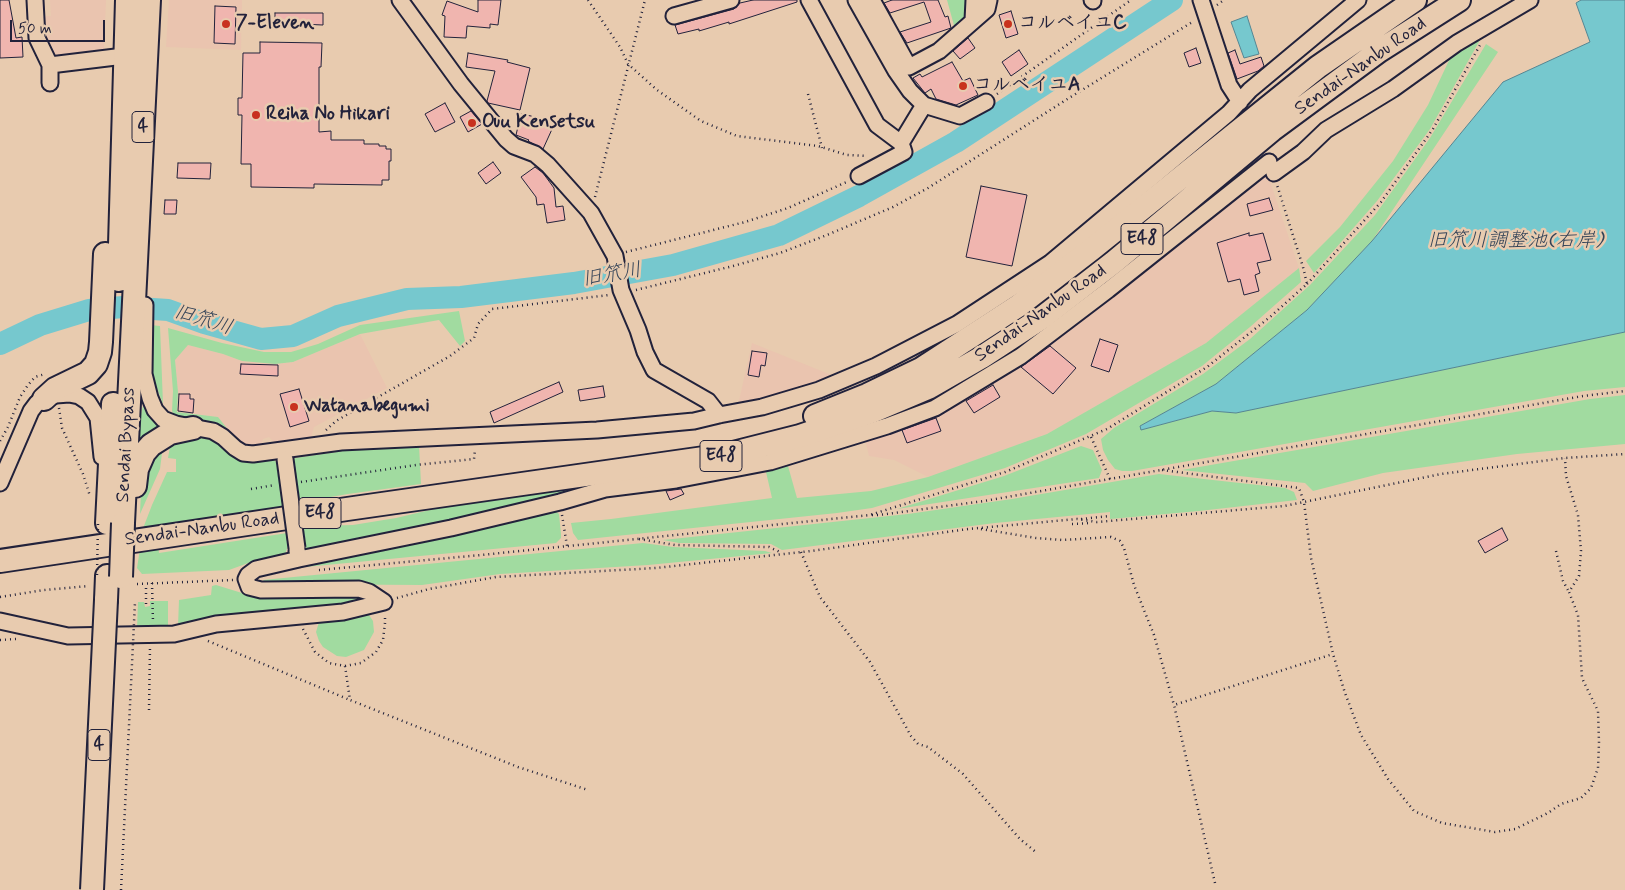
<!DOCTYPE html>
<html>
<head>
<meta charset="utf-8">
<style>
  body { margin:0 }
  #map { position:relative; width:1625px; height:890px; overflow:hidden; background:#e8cbaf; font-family:Mynerve,sans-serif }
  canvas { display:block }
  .scale { position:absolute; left:10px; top:20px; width:95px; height:22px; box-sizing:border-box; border:2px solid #22223b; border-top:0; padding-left:6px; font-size:15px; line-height:18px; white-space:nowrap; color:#22223b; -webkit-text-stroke:4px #e8cbaf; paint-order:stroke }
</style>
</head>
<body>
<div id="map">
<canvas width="1625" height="890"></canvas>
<div class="scale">50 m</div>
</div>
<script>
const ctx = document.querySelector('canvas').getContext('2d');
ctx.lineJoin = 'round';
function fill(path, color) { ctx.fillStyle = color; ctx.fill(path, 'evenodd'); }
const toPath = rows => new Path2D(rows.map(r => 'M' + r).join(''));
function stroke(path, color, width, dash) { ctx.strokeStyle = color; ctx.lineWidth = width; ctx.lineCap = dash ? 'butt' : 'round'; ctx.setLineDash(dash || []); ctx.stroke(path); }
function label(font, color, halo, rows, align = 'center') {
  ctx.font = font + ' Mynerve,"Klee One",sans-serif'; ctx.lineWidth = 5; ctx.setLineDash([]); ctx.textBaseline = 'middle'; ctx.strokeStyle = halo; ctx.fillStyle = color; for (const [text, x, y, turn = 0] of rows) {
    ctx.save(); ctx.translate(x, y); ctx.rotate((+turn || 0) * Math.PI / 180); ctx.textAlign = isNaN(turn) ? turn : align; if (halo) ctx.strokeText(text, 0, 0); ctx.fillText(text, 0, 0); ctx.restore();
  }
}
const built = toPath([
  [50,0,106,0,104,52,53,58,42,37,42,16,51,16],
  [169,0,242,0,241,50,166,47],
  [1267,172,1299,268,1206,343,1047,434,928,477,894,460,869,456,865,439,1017,364,1111,298],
  [360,334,387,388,314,427,310,441,293,442,291,439,274,442,269,437,263,439,261,445,244,444,233,437,218,417,177,412,178,392,175,360,188,345,223,354,242,361,275,364,293,362],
  [752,343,834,376,738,405]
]);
const green = toPath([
  [947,0,969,0,970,18,955,29],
  [1479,37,1480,40,1430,129,1377,201,1314,273,1306,261,1340,227,1393,161,1428,105,1452,54],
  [1486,44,1498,52,1372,241,1307,310,1216,384,1140,426,1141,430,1212,411,1236,413,1625,332,1625,387,1584,391,1132,471,1122,471,1115,469,1108,460,1103,450,1101,439,1114,428,1203,374,1250,339,1310,285,1375,215,1430,138],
  [1299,268,1301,282,1250,327,1202,366,1086,434,1005,468,872,508,837,513,578,540,573,533,571,523,611,519,772,498,766,472,788,466,797,498,871,491,928,477,1047,434,1206,343],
  [459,311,465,341,460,346,439,320,360,334,293,362,275,364,242,361,223,354,188,345,175,360,178,392,177,412,218,417,230,432,215,423,185,420,174,415,172,411,173,391,168,328,222,343,264,352,291,352,318,344,360,325],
  [150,325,160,326,163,404,150,370],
  [1625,395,1625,444,1517,454,1383,473,1313,491,1305,483,1182,470,1590,399],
  [143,406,168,428,137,449,139,423],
  [183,436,205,436,212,438,222,444,230,455,239,460,250,462,274,460,278,464,285,509,142,531,152,505,167,472,176,472,176,459,168,458,171,441],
  [163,445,160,469,140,514,141,492,147,468],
  [419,445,421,484,348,494,296,503,290,461,295,458,343,451],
  [1081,446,1093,450,1102,470,1099,478,897,509,1004,476],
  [1159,474,1285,488,1294,492,1297,500,1199,511,1110,519,1110,512,995,523,782,550,771,544,679,543,663,540,908,514,1012,499],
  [594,486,528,505,310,550,303,546,301,528,314,526,353,525,396,518,434,509],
  [554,510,559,514,561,534,561,538,556,543,274,570],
  [287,533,288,545,285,555,251,562,229,570,142,574,137,568,140,549,158,545,159,553],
  [643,543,673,547,765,551,772,553,648,565,500,574,422,585,267,584,263,580],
  [216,585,255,597,354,596,358,599,359,602,350,605,178,626,179,600,211,595,212,586],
  [150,601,168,601,168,628,137,629,138,602,144,602,145,607,150,606],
  [369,615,373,621,374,632,364,650,346,657,337,656,323,647,319,641,316,632,319,622]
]);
const water = toPath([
  [1581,0,1625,0,1625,332,1236,413,1212,411,1141,430,1140,426,1216,384,1307,310,1372,241,1503,82,1590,42,1576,3,1581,0],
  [1247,16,1259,54,1244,58,1231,22,1247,16]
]);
const river = toPath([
  [0,344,40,325,89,310,123,307,168,310,204,323,261,339,293,336,338,316,407,299,461,297,574,283,673,265,779,235,859,196,956,142,1172,0]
]);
const building = toPath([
  [0,0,9,0,16,38,22,37,23,57,0,58,0,0],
  [478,0,501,0,498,25,490,24,490,28,467,26,466,38,444,37,445,16,442,15,447,1,478,12,478,0],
  [753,0,797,0,797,2,729,24,729,22,699,31,699,29,678,34,675,25,734,9,740,3,753,0],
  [892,0,938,0,945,17,948,16,951,28,907,43,900,32,931,22,924,2,890,13,884,3,892,0],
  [215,6,236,7,235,44,214,43,215,6],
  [1011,11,1018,34,1006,38,999,15,1011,11],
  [275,13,323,13,323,25,275,23,275,13],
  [968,38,975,48,960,59,953,51,968,38],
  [260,42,322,43,321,67,319,67,319,132,331,131,331,140,364,140,364,144,379,144,379,146,386,146,386,149,391,149,391,161,389,161,389,180,382,180,382,185,314,184,314,188,251,187,251,164,241,164,242,115,238,115,238,98,242,98,243,53,260,53,260,42],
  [1196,48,1201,63,1189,67,1184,53,1196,48],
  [1019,50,1028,64,1011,76,1002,62,1019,50],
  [1235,50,1240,64,1261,57,1264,66,1258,71,1237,79,1228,53,1235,50],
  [468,53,508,60,507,62,530,68,520,110,488,103,487,101,495,71,466,67,468,53],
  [952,62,963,81,970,78,978,95,956,105,936,99,931,89,925,93,913,78,920,74,922,77,952,62],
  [445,103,455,122,435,132,425,114,445,103],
  [471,111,482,124,468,132,460,117,471,111],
  [521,114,531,116,553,127,543,149,528,141,529,140,516,135,521,114],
  [493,162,501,173,486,184,478,173,493,162],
  [178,163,211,163,210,179,177,178,178,163],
  [535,167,543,173,554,188,556,207,563,206,565,220,547,223,544,204,537,205,536,197,521,177,535,167],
  [981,186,1027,195,1012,266,966,257,981,186],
  [1269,198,1273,210,1250,216,1247,204,1269,198],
  [165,200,177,200,176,214,164,214,165,200],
  [1249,233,1249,236,1263,233,1271,260,1257,263,1260,273,1255,275,1259,291,1244,295,1240,279,1228,282,1217,243,1249,233],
  [1100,339,1118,345,1109,372,1091,366,1100,339],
  [1050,346,1076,368,1053,394,1021,367,1050,346],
  [752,351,767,353,765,366,761,365,759,377,748,375,752,351],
  [241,364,278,365,278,376,240,374,241,364],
  [559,382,563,392,494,423,490,412,559,382],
  [993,385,1000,397,974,413,966,401,993,385],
  [603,386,605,397,580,401,578,390,603,386],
  [299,389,309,421,290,427,280,394,299,389],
  [179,394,190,394,190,399,194,399,193,413,178,411,179,394],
  [936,418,941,431,907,443,902,430,936,418],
  [681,489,684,494,670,500,666,491,681,489],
  [1502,528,1508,540,1485,553,1478,541,1502,528]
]);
const path = toPath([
  [588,0,620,47,628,64,657,90,701,121,737,136,818,146,847,155,866,156],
  [1217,5,1224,0],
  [808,94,822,148],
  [997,94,1131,0],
  [595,197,645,0],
  [626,252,745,222,788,208,849,181],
  [1307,284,1381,202,1433,129,1480,45],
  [636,290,733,266,780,253,827,235,893,207,928,188,1069,98,1194,21],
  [59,408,62,428,83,474,90,496],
  [326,430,336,421,450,356,474,338,478,324,492,309,609,295],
  [1091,437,1110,479],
  [0,441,8,427,20,397,28,385,35,377,45,374],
  [1162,470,1299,488,1304,502,1311,558,1333,654,1345,693,1361,735,1388,779,1414,811,1442,823,1495,832,1515,829,1548,813,1561,804,1581,798,1591,788,1598,768,1599,743,1598,711,1582,678,1578,615,1569,592,1579,576,1581,551,1578,515,1566,476,1565,458],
  [301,482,416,465,474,459,475,450],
  [251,489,275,485],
  [562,515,567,546],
  [872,515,879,515,984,501,1583,396,1625,391],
  [1081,519,1110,516],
  [1072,524,1090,523],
  [981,529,1036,538,1062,540,1111,537,1120,541,1124,548,1134,585,1154,635,1174,705],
  [639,539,675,545,769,547,782,553],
  [1556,551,1563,581,1569,592],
  [801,552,820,597,870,662,911,736,918,744,928,747,963,774,1020,839,1037,853],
  [319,570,481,555,870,515,1005,472,1107,429,1207,367,1270,317,1307,284,1303,267,1277,185],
  [152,583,153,622],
  [137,584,233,580],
  [0,597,44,590,89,586],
  [397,598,429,589,496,577,656,568,811,551,968,529,1077,519,1097,522,1284,506,1441,474,1565,458,1625,454],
  [146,604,146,584],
  [303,629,315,652,329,663,345,666,361,663,376,652,383,640,385,623,385,614],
  [0,640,16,639],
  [208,641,350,700],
  [345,666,350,700,518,767,588,790],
  [149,710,150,646],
  [1215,883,1174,705,1333,654]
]);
const minor = toPath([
  [35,0,37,38,50,65],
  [400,0,461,84,506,139,514,146,535,154,548,165,591,213,615,256,621,290,638,330,645,352,654,370,708,401,719,415],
  [809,0,877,125,901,143,924,105,910,91,896,71,856,0],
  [872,0,909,67,939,51,987,9,989,0],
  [1092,0,1093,1],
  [1201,0,1229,85,1240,102],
  [674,16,731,0],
  [973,20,974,0],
  [50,83,50,65,124,56],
  [924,105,960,116,986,102],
  [1274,173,1303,152,1326,130,1393,89,1457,43,1530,0],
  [859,176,904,152,901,143],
  [145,305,144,374,150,398,155,410,163,419,176,424,213,431,223,437,235,448,243,453,253,454,341,442,597,430,694,421,719,415,762,407,819,390,876,366,957,324,1050,263,1229,113,1250,90,1358,0],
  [0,483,31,411,37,403,44,399,56,395,69,394,79,396,88,402,98,418,102,457],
  [299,559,451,528,560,502,605,489,676,480,770,462,887,426,935,408,1021,356,1108,290,1269,162],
  [0,621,68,636,174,634,216,624,343,612,384,602,369,592,359,589,261,590,249,587,246,579,248,575,256,569,299,559,297,551]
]);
const highway = toPath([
  [119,280,127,0],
  [44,399,55,389,88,373,96,364,100,352,101,342,105,254],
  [815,416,867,395,921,369,1018,306,1092,249,1318,67,1415,0],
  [135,486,137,469,144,453,151,445,170,433,193,428],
  [107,523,113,404],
  [123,523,149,0],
  [0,561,347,509,725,455,800,436,871,412,930,387,982,357,1043,317,1114,262,1272,130,1379,51,1459,0],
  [106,600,107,576]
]);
const pathBridge = toPath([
  [97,575,98,524],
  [121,890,135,602]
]);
const minorBridge = toPath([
  [285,459,297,548]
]);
const highwayBridge = toPath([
  [121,577,123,523],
  [92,890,106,600]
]);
const markers = [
  [226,24,5,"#c8321e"],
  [1008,24,5,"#c8321e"],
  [963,86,5,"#c8321e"],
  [256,115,5,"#c8321e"],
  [472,123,5,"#c8321e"],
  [294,407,5,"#c8321e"]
];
const shields = [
  [143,127,22],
  [1142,239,42],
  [721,456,42],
  [320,513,42],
  [99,745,22]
];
const shieldNames = [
  ["4",143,127],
  ["E48",1142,239],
  ["E48",721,456],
  ["E48",320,513],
  ["4",99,745]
];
const poiNames = [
  ["7-Eleven",236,24],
  ["コルベイユC",1018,24],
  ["コルベイユA",973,86],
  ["Reiha No Hikari",266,115],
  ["Ouu Kensetsu",482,123],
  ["Watanabegumi",304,407]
];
const streetNames = [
  ["Sendai-Nanbu Road",1361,67,-35],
  ["Sendai-Nanbu Road",1041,314,-35],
  ["Sendai Bypass",127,445,-87],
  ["Sendai-Nanbu Road",202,530,-8]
];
const waterNames = [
  ["旧笊川調整池(右岸)",1515,242],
  ["旧笊川",612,276,-10],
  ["旧笊川",203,321,17]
];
fill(built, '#eac4af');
fill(green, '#a1dba0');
fill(water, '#76c8ce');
stroke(water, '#548693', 1);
stroke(river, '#76c8ce', 22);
fill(building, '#f0b5af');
stroke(building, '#22223b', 1);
stroke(minor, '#22223b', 19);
stroke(highway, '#22223b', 26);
stroke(path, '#22223b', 2.5, [1, 4]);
stroke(minor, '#e8cbaf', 15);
stroke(highway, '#e8cbaf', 22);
stroke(minorBridge, '#22223b', 19, []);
stroke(highwayBridge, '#22223b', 26, []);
stroke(pathBridge, '#22223b', 2.5, [1, 4]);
stroke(minorBridge, '#e8cbaf', 15);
stroke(highwayBridge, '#e8cbaf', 22);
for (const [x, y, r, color] of markers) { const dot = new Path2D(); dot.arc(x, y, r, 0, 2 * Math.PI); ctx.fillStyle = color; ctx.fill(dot); stroke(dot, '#e8cbaf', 2); }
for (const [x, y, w] of shields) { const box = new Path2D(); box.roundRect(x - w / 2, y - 15.5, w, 31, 4); ctx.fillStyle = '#e8cbaf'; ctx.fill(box); stroke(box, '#22223b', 1); }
label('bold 18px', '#22223b', null, shieldNames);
label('bold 19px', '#22223b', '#e8cbaf', poiNames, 'left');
label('19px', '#22223b', '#e8cbaf', streetNames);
label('italic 20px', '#334358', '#e8cbaf', waterNames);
</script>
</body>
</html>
